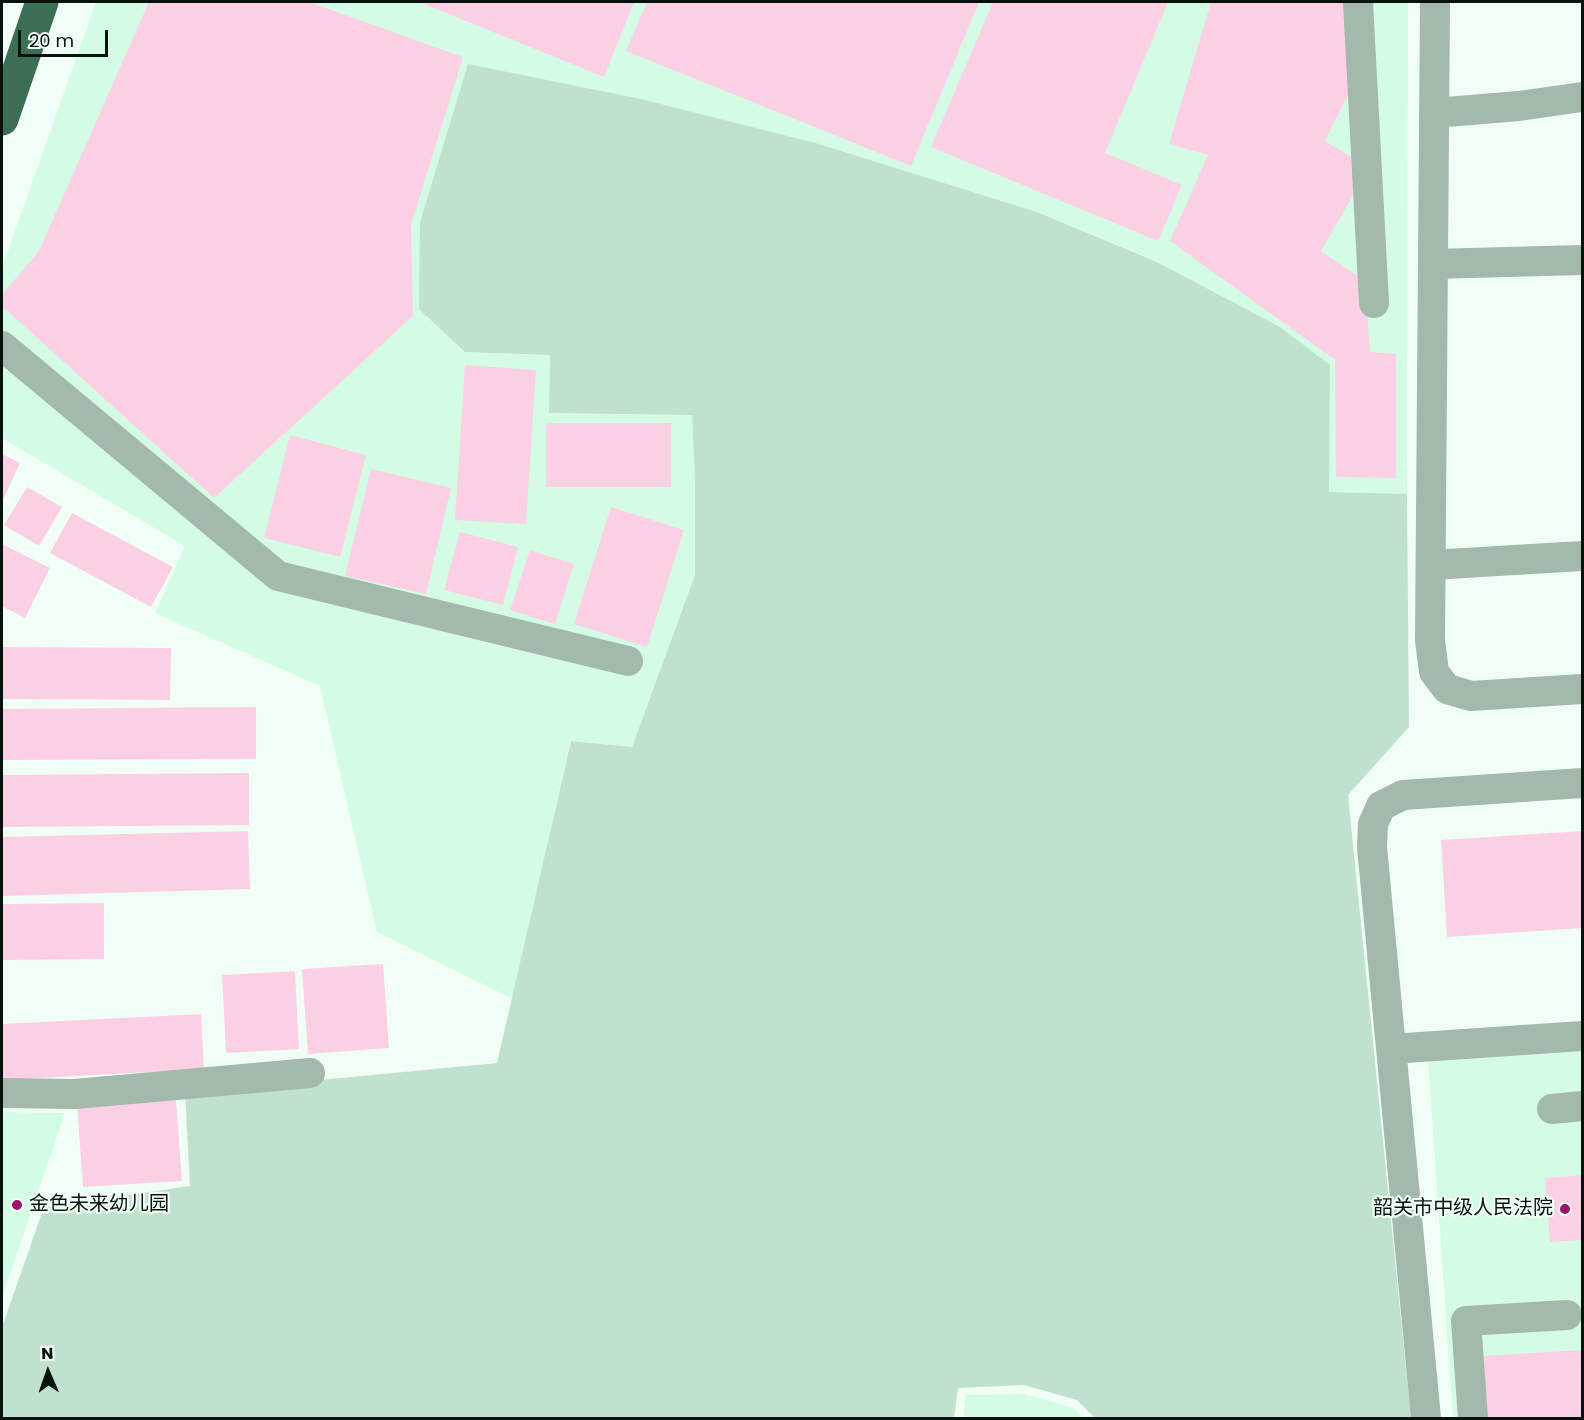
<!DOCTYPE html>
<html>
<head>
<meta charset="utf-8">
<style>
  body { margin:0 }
  #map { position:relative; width:1584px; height:1420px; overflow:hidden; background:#f1fef6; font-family:Poppins,sans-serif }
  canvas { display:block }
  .frame { position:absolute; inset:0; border:3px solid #07120c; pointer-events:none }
  .north { position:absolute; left:18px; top:1342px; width:60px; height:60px; -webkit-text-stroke:4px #f1fef6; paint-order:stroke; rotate:358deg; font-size:16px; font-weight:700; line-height:24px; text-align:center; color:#07120c }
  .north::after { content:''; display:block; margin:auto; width:21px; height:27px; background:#07120c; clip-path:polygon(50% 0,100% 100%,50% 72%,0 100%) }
  .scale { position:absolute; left:18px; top:30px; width:90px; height:27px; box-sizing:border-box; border:3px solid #07120c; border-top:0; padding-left:8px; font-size:18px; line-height:21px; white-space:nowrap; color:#07120c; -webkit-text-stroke:4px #f1fef6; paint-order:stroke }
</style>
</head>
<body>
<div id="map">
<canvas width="1584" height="1420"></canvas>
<div class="frame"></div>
<div class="north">N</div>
<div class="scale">20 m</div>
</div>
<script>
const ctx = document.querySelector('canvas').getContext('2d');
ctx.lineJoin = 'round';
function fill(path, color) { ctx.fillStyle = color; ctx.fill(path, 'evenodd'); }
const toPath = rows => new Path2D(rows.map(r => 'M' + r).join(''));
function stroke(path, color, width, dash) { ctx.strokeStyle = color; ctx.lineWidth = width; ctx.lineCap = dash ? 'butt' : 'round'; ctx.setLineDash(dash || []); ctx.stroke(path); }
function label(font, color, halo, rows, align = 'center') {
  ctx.font = font + ' Poppins,"Noto Sans SC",sans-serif'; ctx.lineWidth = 4.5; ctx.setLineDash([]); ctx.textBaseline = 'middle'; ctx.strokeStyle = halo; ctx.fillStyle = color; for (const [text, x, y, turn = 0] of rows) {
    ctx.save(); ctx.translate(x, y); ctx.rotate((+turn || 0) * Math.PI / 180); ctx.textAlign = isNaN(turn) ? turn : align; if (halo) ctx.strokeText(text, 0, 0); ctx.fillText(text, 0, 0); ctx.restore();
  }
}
const built = toPath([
  [96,2,1408,2,1407,494,1328,492,1329,365,1155,260,1037,212,819,144,465,352,550,355,549,413,692,415,695,484,695,575,632,747,570,741,513,999,377,932,320,686,155,613,185,546,2,438,2,268],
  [1582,1047,1582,1418,1453,1418,1428,1058],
  [2,1112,65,1113,2,1297],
  [1024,1394,1074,1408,1083,1418,963,1418,966,1395]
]);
const green = toPath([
  [468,64,641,99,819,144,1037,212,1155,261,1280,327,1330,365,1329,492,1407,494,1409,727,1348,795,1411,1418,1095,1418,1077,1400,1024,1385,958,1388,954,1418,2,1418,2,1327,44,1207,190,1186,185,1093,497,1063,571,741,632,747,695,575,695,484,692,415,549,413,550,355,465,352,419,309,420,222]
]);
const building = toPath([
  [149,2,309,2,463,57,411,225,413,316,214,498,2,306,2,295,39,251],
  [419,2,634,2,604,77],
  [647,2,979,2,911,166,626,51],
  [993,2,1168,2,1105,153,1182,185,1158,241,931,147],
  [1211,2,1345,2,1349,93,1325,141,1351,157,1355,192,1321,251,1365,281,1370,352,1396,354,1396,478,1336,477,1335,360,1170,241,1208,155,1169,144],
  [465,365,536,370,526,524,455,520],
  [546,423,671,423,671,487,546,487],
  [290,435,366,455,340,557,264,538],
  [2,454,20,463,2,502],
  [371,469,451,488,426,594,345,576],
  [27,487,62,507,39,546,4,525],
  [611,507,684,530,647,647,574,624],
  [72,513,173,567,151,607,50,553],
  [460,532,518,547,503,605,444,590],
  [2,544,50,568,25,618,2,606],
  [530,550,574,564,555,624,510,610],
  [2,647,171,648,170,700,2,699],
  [256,707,256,759,2,760,2,709],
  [249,773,249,825,2,827,2,775],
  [248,831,250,889,2,896,2,837],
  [1582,831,1582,928,1447,937,1441,840],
  [104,903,104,959,2,960,2,904],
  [383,964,389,1048,308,1054,302,969],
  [295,971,299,1049,226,1053,222,975],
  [201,1014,204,1069,2,1080,2,1024],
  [176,1100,182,1181,83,1187,77,1106],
  [1582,1175,1582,1240,1550,1242,1545,1178],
  [1582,1350,1582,1418,1487,1418,1483,1356]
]);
const minor = toPath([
  [1358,2,1374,303],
  [1435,2,1430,640,1434,672,1447,689,1471,696,1582,689],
  [1434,113,1519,106,1582,97],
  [1433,264,1582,260],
  [2,346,278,576,628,661],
  [1431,565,1582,556],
  [1391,1049,1582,1036],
  [2,1093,75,1094,310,1073],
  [1552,1109,1582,1106],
  [1426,1418,1372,847,1373,824,1381,806,1403,795,1582,783],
  [1473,1418,1466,1321,1567,1315]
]);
const highway = toPath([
  [2,119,42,2]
]);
const markers = [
  [17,1205,6,"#9b1669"],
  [1565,1209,6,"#9b1669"]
];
const poiNames = [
  ["金色未来幼儿园",29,1205],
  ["韶关市中级人民法院",1553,1209,"right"]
];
fill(built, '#d4fce5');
fill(green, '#c0e1ce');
fill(building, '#fcd0e4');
stroke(minor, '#a2b9ab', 30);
stroke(highway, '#3c6e53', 33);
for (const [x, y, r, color] of markers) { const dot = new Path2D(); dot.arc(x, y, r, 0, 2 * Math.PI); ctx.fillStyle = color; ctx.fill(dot); stroke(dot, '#f1fef6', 2); }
label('20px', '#07120c', '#f1fef6', poiNames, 'left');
</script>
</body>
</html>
